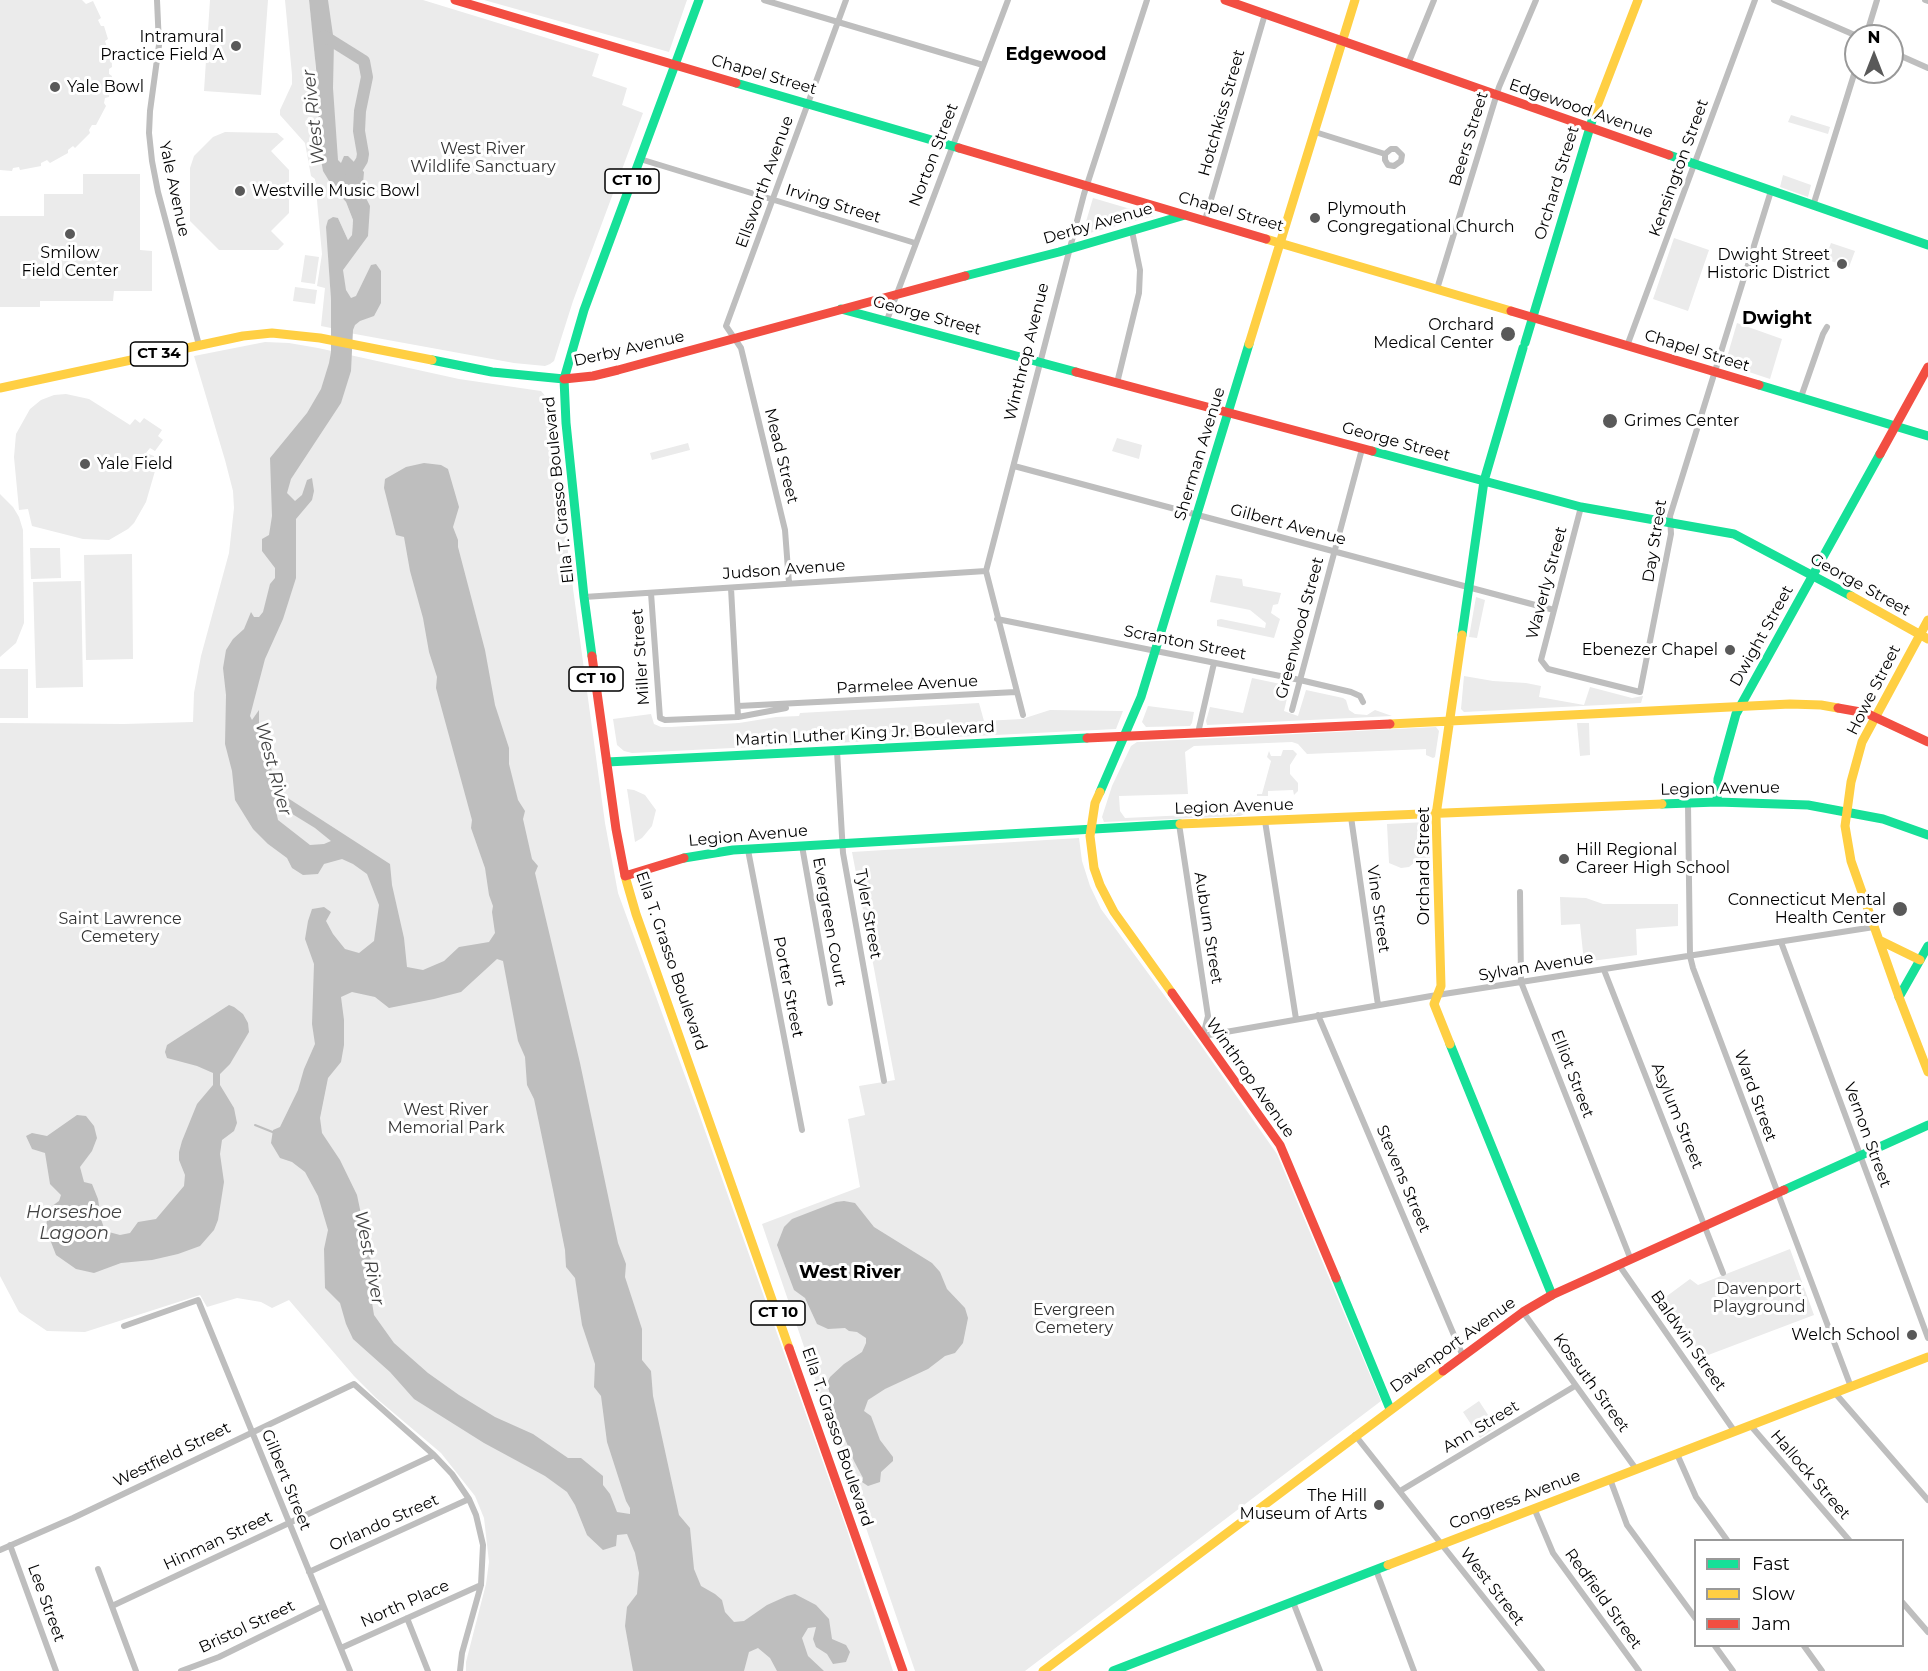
<!DOCTYPE html>
<html>
<head>
<meta charset="utf-8">
<style>
  body { margin:0 }
  #map { position:relative; width:1928px; height:1671px; overflow:hidden; background:#fff; font-family:Montserrat,sans-serif }
  canvas { display:block }
  .legend { position:absolute; left:1694px; top:1539px; width:210px; height:108px; box-sizing:border-box; background:#fff; border:2px solid #999; margin:0; padding:8px 10px; list-style:none; font-size:18px; color:#000 }
  .legend li { display:flex; align-items:center; gap:12px; height:30px }
  .legend b { width:30px; border:2px solid #999 }
  .north { position:absolute; left:1844px; top:24px; width:60px; height:60px; box-sizing:border-box; background:#fff; border:2px solid #999; border-radius:50%; rotate:0deg; font-size:16px; font-weight:700; line-height:24px; text-align:center; color:#000 }
  .north::after { content:''; display:block; margin:auto; width:21px; height:27px; background:#595959; clip-path:polygon(50% 0,100% 100%,50% 72%,0 100%) }
</style>
</head>
<body>
<div id="map">
<canvas width="1928" height="1671"></canvas>
<ul class="legend">
<li><b style="height:8px;background:#16e098"></b>Fast</li>
<li><b style="height:8px;background:#ffcf43"></b>Slow</li>
<li><b style="height:8px;background:#f24e42"></b>Jam</li>
</ul>
<div class="north">N</div>
</div>
<script>
const ctx = document.querySelector('canvas').getContext('2d');
ctx.lineJoin = 'round';
function fill(path, color) { ctx.fillStyle = color; ctx.fill(path, 'evenodd'); }
const toPath = rows => new Path2D(rows.map(r => 'M' + r).join(''));
function stroke(path, color, width, dash) { ctx.strokeStyle = color; ctx.lineWidth = width; ctx.lineCap = dash ? 'butt' : 'round'; ctx.setLineDash(dash || []); ctx.stroke(path); }
function label(font, color, halo, rows, align = 'center') {
  ctx.font = font + ' Montserrat,sans-serif'; ctx.lineWidth = 6; ctx.setLineDash([]); ctx.textBaseline = 'middle'; ctx.strokeStyle = halo; ctx.fillStyle = color; for (const [text, x, y, turn = 0] of rows) {
    ctx.save(); ctx.translate(x, y); ctx.rotate((+turn || 0) * Math.PI / 180); ctx.textAlign = isNaN(turn) ? turn : align; if (halo) ctx.strokeText(text, 0, 0); ctx.fillText(text, 0, 0); ctx.restore();
  }
}
const green = toPath([
  [0,0,82,0,86,4,93,1,101,18,98,20,101,26,104,26,108,39,105,41,107,47,111,47,112,67,109,69,109,74,112,76,109,97,105,98,104,103,106,106,96,125,92,125,89,130,90,133,75,148,73,146,68,150,68,153,50,163,47,160,41,163,41,166,20,170,19,167,13,168,12,171,0,170],
  [210,0,268,0,261,95,204,91],
  [285,0,309,0,314,42,319,114,334,189,346,202,353,220,352,235,348,240,338,218,328,249,331,300,331,328,321,326,325,288,317,286,322,254,315,179,311,176,305,143,280,115,280,110,292,84,292,75],
  [319,0,423,0,599,54,592,76,627,88,622,105,643,113,573,301,554,361,550,364,545,366,514,363,344,332,337,277,358,236,361,211,333,164],
  [484,0,687,0,669,52],
  [1791,115,1830,127,1828,134,1788,122],
  [225,132,277,133,284,139,271,151,289,170,289,213,271,231,284,244,278,250,219,250,190,221,190,168,194,156,213,137],
  [83,174,140,174,140,250,152,251,152,291,114,291,113,301,40,301,40,307,0,307,0,216,44,216,44,194,83,194],
  [1783,175,1811,185,1808,197,1780,187],
  [1093,198,1154,216,1082,235],
  [1674,238,1709,250,1688,311,1653,299],
  [1831,243,1855,251,1849,267,1825,259],
  [305,255,319,257,315,284,301,282],
  [295,287,317,290,315,304,293,301],
  [1737,323,1782,339,1770,379,1725,364],
  [265,342,289,343,318,348,459,379,534,390,541,391,547,398,605,823,618,893,699,1114,847,1530,893,1671,466,1671,466,1662,486,1584,489,1562,484,1518,475,1496,441,1453,376,1398,354,1376,289,1300,272,1308,261,1302,237,1298,207,1307,200,1295,85,1332,47,1331,19,1312,0,1276,0,723,124,724,193,722,194,693,201,656,229,553,234,508,233,491,225,460,194,356],
  [66,394,89,399,130,425,135,419,140,423,144,418,162,430,158,436,163,440,155,451,150,448,146,453,154,456,155,471,146,502,134,523,128,529,109,540,83,539,32,526,28,509,19,510,14,457,16,434,30,409,41,400,54,395],
  [1117,438,1142,445,1139,459,1112,451],
  [688,443,690,450,652,460,650,453],
  [0,494,13,507,19,517,23,530,24,623,16,643,0,657],
  [30,548,60,548,61,578,31,579],
  [132,554,133,659,86,660,84,555],
  [1216,575,1242,579,1243,586,1281,593,1278,604,1273,605,1271,613,1280,619,1274,638,1217,626,1217,620,1221,619,1265,628,1266,623,1250,610,1210,602],
  [81,581,83,687,36,688,33,582],
  [1476,597,1485,600,1477,638,1469,637],
  [0,669,28,669,28,718,0,718],
  [1464,676,1493,681,1526,683,1541,686,1539,697,1584,705,1590,687,1632,698,1643,696,1641,703,1464,712,1461,709],
  [1252,678,1290,686,1284,711,1298,716,1306,690,1343,698,1346,700,1349,710,1355,714,1367,715,1375,710,1392,716,1207,725,1206,721,1210,707,1243,713],
  [979,703,984,721,1022,719,1050,710,1123,711,1116,729,632,753,624,751,617,745,613,719,651,714,654,724,661,727,671,727,739,723,776,717,799,716,800,713],
  [1148,706,1194,712,1192,723,1190,726,1146,727,1142,722],
  [1577,723,1589,723,1590,755,1580,756],
  [1436,727,1439,731,1435,757,1433,758,1426,755,1426,749,1307,754,1298,744,1292,742,1194,746,1185,752,1188,794,1119,796,1120,811,1125,818,1249,812,1240,816,1104,822,1102,817,1112,786,1131,746,1137,742],
  [1283,750,1293,750,1297,754,1290,765,1290,774,1298,783,1298,791,1294,795,1293,790,1268,791,1268,796,1257,796,1257,794,1262,794,1271,761,1267,757,1269,751,1271,756,1281,756],
  [627,789,634,790,645,795,656,810,652,826,642,838,635,842],
  [1426,822,1428,823,1431,882,1422,876,1422,863,1416,861,1409,867,1401,868,1389,863,1387,824],
  [1079,838,1082,861,1090,886,1101,909,1200,1044,1277,1154,1381,1401,1025,1671,915,1671,762,1224,860,1187,848,1119,865,1115,859,1086,895,1080,852,852],
  [1560,897,1586,898,1603,904,1678,904,1678,926,1636,929,1637,955,1584,962,1580,924,1561,925],
  [1790,1249,1814,1315,1703,1357,1663,1303,1657,1298,1649,1297,1661,1289,1667,1296,1690,1279,1698,1285],
  [1479,1401,1496,1427,1480,1438,1463,1412]
]);
const water = toPath([
  [309,0,328,0,334,42,333,88,338,160,341,163,344,156,348,156,364,172,363,183,365,196,370,206,368,236,343,270,346,290,351,298,356,296,371,265,376,264,381,271,381,303,374,316,360,321,355,325,353,330,351,371,341,403,291,479,287,493,295,501,302,495,307,480,312,478,314,491,312,500,296,519,296,578,283,619,265,659,250,716,252,720,259,710,259,739,265,751,280,793,390,864,392,885,404,938,407,967,423,970,444,961,459,947,489,942,495,933,492,912,493,906,489,895,485,868,471,828,472,820,436,688,437,677,429,652,423,618,410,571,404,537,396,535,384,488,385,479,406,467,424,463,441,465,448,469,459,507,453,527,458,540,458,547,485,650,495,705,509,748,509,764,518,800,525,811,523,819,532,859,538,866,535,873,580,1063,618,1243,626,1264,625,1277,642,1329,642,1360,651,1371,653,1396,679,1515,690,1528,694,1569,701,1586,715,1594,722,1600,725,1612,734,1622,744,1621,767,1605,787,1596,795,1594,816,1605,829,1619,832,1639,846,1645,850,1652,846,1662,833,1664,827,1654,816,1647,813,1639,816,1627,808,1628,802,1638,808,1656,824,1671,777,1671,770,1658,758,1648,749,1652,744,1671,633,1671,625,1626,627,1607,637,1594,639,1573,635,1553,627,1534,617,1535,616,1546,603,1550,587,1535,575,1505,567,1492,545,1476,484,1443,414,1399,390,1372,353,1339,346,1324,340,1303,325,1288,324,1249,328,1230,318,1196,305,1172,292,1162,280,1158,271,1143,273,1130,280,1127,298,1090,304,1069,315,1044,312,1024,314,964,305,939,308,921,312,909,324,907,331,912,326,921,333,934,345,949,359,953,374,941,379,905,367,874,353,864,342,859,324,864,318,874,303,875,292,868,287,858,268,844,253,829,235,800,232,771,225,744,226,695,223,668,226,650,233,639,244,629,251,612,254,617,259,617,263,612,270,584,275,578,275,568,262,551,262,539,269,535,272,516,270,458,307,413,321,389,329,363,331,352,331,300,326,227,328,220,333,217,338,218,348,240,352,235,353,220,346,202,334,189,323,171,320,154,317,78],
  [276,804,315,828,331,841,324,844,310,845,278,820,276,811],
  [497,959,503,961,518,1041,525,1057,527,1085,534,1099,553,1190,565,1250,566,1267,575,1278,582,1325,595,1364,594,1387,601,1396,607,1442,626,1501,630,1508,630,1514,617,1512,610,1494,603,1485,603,1476,581,1458,568,1458,533,1434,495,1417,459,1395,428,1373,394,1343,374,1315,369,1284,373,1271,357,1195,340,1160,322,1133,320,1118,328,1078,341,1062,344,1045,344,1020,341,997,352,992,375,997,389,1008,434,999,461,992],
  [229,1005,234,1007,243,1014,248,1023,249,1032,230,1064,220,1074,220,1085,234,1108,237,1123,234,1131,222,1140,220,1154,224,1182,218,1220,214,1230,200,1246,178,1254,152,1260,121,1263,94,1273,76,1269,56,1255,46,1229,48,1209,59,1201,61,1195,50,1184,45,1153,32,1149,26,1136,32,1133,47,1136,77,1115,86,1116,94,1126,97,1138,92,1151,80,1167,84,1182,92,1184,98,1199,101,1219,105,1231,120,1235,130,1233,138,1222,156,1219,184,1186,185,1175,179,1160,179,1152,182,1141,197,1104,213,1085,213,1073,197,1066,167,1058,165,1052,167,1045],
  [844,1201,855,1203,874,1227,932,1263,940,1272,947,1289,965,1308,968,1318,963,1343,955,1353,945,1356,928,1369,885,1389,868,1400,864,1411,871,1416,880,1440,893,1457,893,1461,881,1472,880,1482,868,1486,862,1482,863,1478,854,1461,835,1414,827,1383,830,1377,844,1364,862,1352,866,1343,866,1338,857,1332,849,1331,845,1328,828,1329,817,1324,805,1298,794,1290,777,1245,784,1227,792,1219,836,1202]
]);
const stream = toPath([
  [255,1125,275,1133]
]);
const river = toPath([
  [324,36,364,61,367,77,360,111,359,131,363,154,362,160,351,178]
]);
const street = toPath([
  [157,0,159,45,150,111,149,133,152,161,158,192,199,345],
  [764,0,983,65],
  [1774,0,1857,36],
  [1925,0,1928,1],
  [1866,36,1877,0],
  [1892,52,1928,68],
  [1408,64,1434,0],
  [1315,132,1385,154,1391,149,1396,149,1402,155,1401,161,1394,166,1388,165,1385,160,1385,154],
  [640,159,915,243],
  [1813,206,1856,68],
  [1205,220,1265,14],
  [1437,289,1499,87,1536,0],
  [887,320,1008,0],
  [1627,346,1755,0],
  [1117,383,1139,293,1140,270,1132,231],
  [1801,397,1823,334,1827,327],
  [1014,466,1554,610],
  [1581,507,1541,660,1548,669,1640,692,1671,534,1670,516,1771,191],
  [789,583,785,530,741,348,726,326,846,0],
  [731,588,738,717],
  [651,593,660,718,665,720,738,717,786,708],
  [584,597,986,571],
  [997,619,1300,680,1351,692,1360,696,1363,702],
  [738,706,1016,692],
  [1292,710,1362,449],
  [1023,715,986,571,1084,194,1147,0],
  [1198,733,1214,663],
  [837,751,843,853,884,1081],
  [1688,804,1690,956,1693,968,1851,1387],
  [1351,817,1378,1005],
  [1265,821,1296,1019],
  [1179,824,1208,1016,1203,1036,1431,996,1874,927],
  [802,846,830,1003],
  [748,850,802,1130],
  [1520,892,1521,982,1631,1260],
  [1781,942,1928,1338],
  [1604,970,1723,1273],
  [1318,1015,1462,1354],
  [1619,1265,1735,1432],
  [1523,1312,1636,1469],
  [124,1326,198,1300,350,1671],
  [1835,1393,1928,1500],
  [1751,1426,1849,1540],
  [1355,1435,1542,1671],
  [1677,1454,1696,1497,1727,1540],
  [1610,1479,1627,1525,1696,1619],
  [1400,1491,1575,1386],
  [1534,1508,1553,1553,1639,1671],
  [10,1545,56,1671],
  [0,1550,73,1518,354,1384,434,1455,452,1474,469,1499,476,1515,483,1545,481,1585,462,1653,460,1671],
  [98,1569,136,1671],
  [1376,1570,1414,1671],
  [309,1572,469,1499],
  [1293,1602,1320,1671],
  [1902,1602,1928,1632],
  [112,1606,434,1455],
  [407,1618,428,1671],
  [1715,1646,1733,1671],
  [1804,1646,1822,1671],
  [341,1648,481,1585],
  [181,1671,219,1657,323,1606]
]);
const fast = toPath([
  [736,83,959,148],
  [1669,155,1928,245],
  [965,276,1059,252,1185,215],
  [841,309,1076,372],
  [1525,343,1594,114],
  [432,360,492,372,564,379,566,423,584,597,592,656],
  [564,379,584,310,699,0],
  [1759,385,1928,436],
  [1372,451,1581,507,1734,534,1851,596],
  [1462,635,1484,481,1523,348],
  [607,762,1087,738],
  [1100,792,1141,697,1249,344],
  [1717,802,1718,779,1736,714,1880,454],
  [1662,804,1717,802,1808,805,1883,819,1928,835],
  [684,858,733,850,1180,824],
  [1899,997,1928,946],
  [1450,1044,1552,1295],
  [1784,1190,1928,1125],
  [1336,1278,1390,1409],
  [1113,1671,1388,1565]
]);
const slow = toPath([
  [1594,114,1638,0],
  [1266,239,1511,311],
  [1249,344,1355,0],
  [0,388,243,336,272,333,320,338,432,360],
  [1851,596,1928,639],
  [1928,620,1862,742,1851,782,1845,826,1851,861,1899,997,1928,1072],
  [1390,724,1790,704,1821,705,1838,708],
  [1100,792,1095,803,1090,836,1094,868,1100,885,1114,912,1172,993],
  [1180,824,1662,804],
  [625,876,636,914,789,1348],
  [1879,940,1920,960],
  [1450,1044,1434,1004,1441,986,1436,815,1462,635],
  [1388,1565,1928,1357],
  [1043,1671,1443,1371]
]);
const jam = toPath([
  [455,0,736,83],
  [1225,0,1669,155],
  [959,148,1266,239],
  [1511,311,1759,385],
  [1076,372,1372,451],
  [564,379,593,376,618,370,965,276],
  [1880,454,1928,367],
  [592,656,616,829,625,876,684,858],
  [1838,708,1866,713,1928,742],
  [1087,738,1390,724],
  [1172,993,1280,1145,1336,1278],
  [789,1348,903,1671],
  [1443,1371,1523,1312,1552,1295,1784,1190]
]);
const markers = [
  [236,46,6,"#595959"],
  [55,87,6,"#595959"],
  [240,191,6,"#595959"],
  [1315,218,6,"#595959"],
  [70,234,6,"#595959"],
  [1842,264,6,"#595959"],
  [1508,334,8,"#595959"],
  [1610,421,8,"#595959"],
  [85,464,6,"#595959"],
  [1730,650,6,"#595959"],
  [1564,859,6,"#595959"],
  [1900,909,8,"#595959"],
  [1912,1335,6,"#595959"],
  [1379,1505,6,"#595959"]
];
const shields = [
  [632,181,54],
  [159,354,57],
  [596,679,54],
  [778,1313,54]
];
const shieldNames = [
  ["CT 10",632,181],
  ["CT 34",159,354],
  ["CT 10",596,679],
  ["CT 10",778,1313]
];
const poiNames = [
  ["Intramural",224,37],
  ["Practice Field A",224,55],
  ["Yale Bowl",67,87,"left"],
  ["Westville Music Bowl",252,191,"left"],
  ["Plymouth",1327,209,"left"],
  ["Congregational Church",1327,227,"left"],
  ["Smilow",70,253,"center"],
  ["Field Center",70,271,"center"],
  ["Dwight Street",1830,255],
  ["Historic District",1830,273],
  ["Orchard",1494,325],
  ["Medical Center",1494,343],
  ["Grimes Center",1624,421,"left"],
  ["Yale Field",97,464,"left"],
  ["Ebenezer Chapel",1718,650],
  ["Hill Regional",1576,850,"left"],
  ["Career High School",1576,868,"left"],
  ["Connecticut Mental",1886,900],
  ["Health Center",1886,918],
  ["Welch School",1900,1335],
  ["The Hill",1367,1496],
  ["Museum of Arts",1367,1514]
];
const streetNames = [
  ["Chapel Street",764,75,16],
  ["Edgewood Avenue",1581,109,19],
  ["Hotchkiss Street",1222,113,-74],
  ["Beers Street",1469,139,-73],
  ["Norton Street",934,155,-69],
  ["Kensington Street",1679,168,-70],
  ["Ellsworth Avenue",765,182,-70],
  ["Orchard Street",1557,183,-73],
  ["Yale Avenue",174,189,78],
  ["Irving Street",833,204,17],
  ["Chapel Street",1231,212,16],
  ["Derby Avenue",1098,224,-16],
  ["George Street",927,316,15],
  ["Derby Avenue",629,349,-13],
  ["Chapel Street",1697,351,17],
  ["Winthrop Avenue",1027,352,-76],
  ["George Street",1396,442,15],
  ["Sherman Avenue",1200,454,-73],
  ["Mead Street",781,456,76],
  ["Ella T. Grasso Boulevard",559,490,-96],
  ["Gilbert Avenue",1288,525,15],
  ["Day Street",1655,541,-81],
  ["Judson Avenue",784,570,-4],
  ["Waverly Street",1547,583,-75],
  ["George Street",1860,585,29],
  ["Greenwood Street",1300,628,-75],
  ["Dwight Street",1762,636,-61],
  ["Scranton Street",1185,643,11],
  ["Miller Street",641,657,-94],
  ["Parmelee Avenue",907,685,-3],
  ["Howe Street",1874,690,-63],
  ["Martin Luther King Jr. Boulevard",865,734,-3],
  ["Legion Avenue",1720,789,-1],
  ["Legion Avenue",1234,807,-2],
  ["Legion Avenue",748,836,-5],
  ["Orchard Street",1424,866,-90],
  ["Vine Street",1378,909,82],
  ["Tyler Street",868,914,80],
  ["Evergreen Court",829,922,80],
  ["Auburn Street",1208,928,81],
  ["Ella T. Grasso Boulevard",671,961,71],
  ["Sylvan Avenue",1536,967,-9],
  ["Porter Street",788,987,79],
  ["Elliot Street",1572,1074,69],
  ["Winthrop Avenue",1250,1078,55],
  ["Ward Street",1755,1096,70],
  ["Asylum Street",1677,1116,68],
  ["Vernon Street",1867,1135,70],
  ["Stevens Street",1403,1179,67],
  ["Baldwin Street",1688,1341,55],
  ["Davenport Avenue",1453,1345,-36],
  ["Kossuth Street",1591,1383,54],
  ["Ann Street",1481,1427,-31],
  ["Ella T. Grasso Boulevard",837,1437,71],
  ["Westfield Street",172,1455,-26],
  ["Hallock Street",1810,1475,49],
  ["Gilbert Street",286,1480,68],
  ["Congress Avenue",1515,1500,-21],
  ["Orlando Street",384,1523,-24],
  ["Hinman Street",218,1541,-25],
  ["West Street",1492,1587,52],
  ["Redfield Street",1603,1599,54],
  ["Lee Street",46,1603,70],
  ["North Place",405,1604,-24],
  ["Bristol Street",247,1627,-25]
];
const parkNames = [
  ["West River",483,149],
  ["Wildlife Sanctuary",483,167],
  ["Saint Lawrence",120,919],
  ["Cemetery",120,937],
  ["West River",446,1110],
  ["Memorial Park",446,1128],
  ["Davenport",1759,1289],
  ["Playground",1759,1307],
  ["Evergreen",1074,1310],
  ["Cemetery",1074,1328]
];
const neighbourhoodNames = [
  ["Edgewood",1056,55],
  ["Dwight",1777,319],
  ["West River",850,1273]
];
const waterNames = [
  ["West River",314,117,-96],
  ["West River",273,769,75],
  ["Horseshoe",74,1213],
  ["Lagoon",74,1234],
  ["West River",369,1258,79]
];
fill(green, '#ebebeb');
fill(water, '#bebebe');
stroke(stream, '#bebebe', 2);
stroke(river, '#bebebe', 12);
stroke(street, '#bebebe', 6);
stroke(fast, '#16e098', 9);
stroke(slow, '#ffcf43', 9);
stroke(jam, '#f24e42', 9);
for (const [x, y, r, color] of markers) { const dot = new Path2D(); dot.arc(x, y, r, 0, 2 * Math.PI); ctx.fillStyle = color; ctx.fill(dot); stroke(dot, '#fff', 2); }
for (const [x, y, w] of shields) { const box = new Path2D(); box.roundRect(x - w / 2, y - 12, w, 24, 4.5); ctx.fillStyle = '#fff'; ctx.fill(box); stroke(box, '#000', 1.5); }
label('bold 15px', '#000', null, shieldNames);
label('16px', '#000', '#fff', poiNames, 'right');
label('16px', '#000', '#fff', streetNames);
label('16px', '#323232', '#fff', parkNames);
label('bold 18px', '#000', '#fff', neighbourhoodNames);
label('italic 18px', '#434343', '#fff', waterNames);
</script>
</body>
</html>
